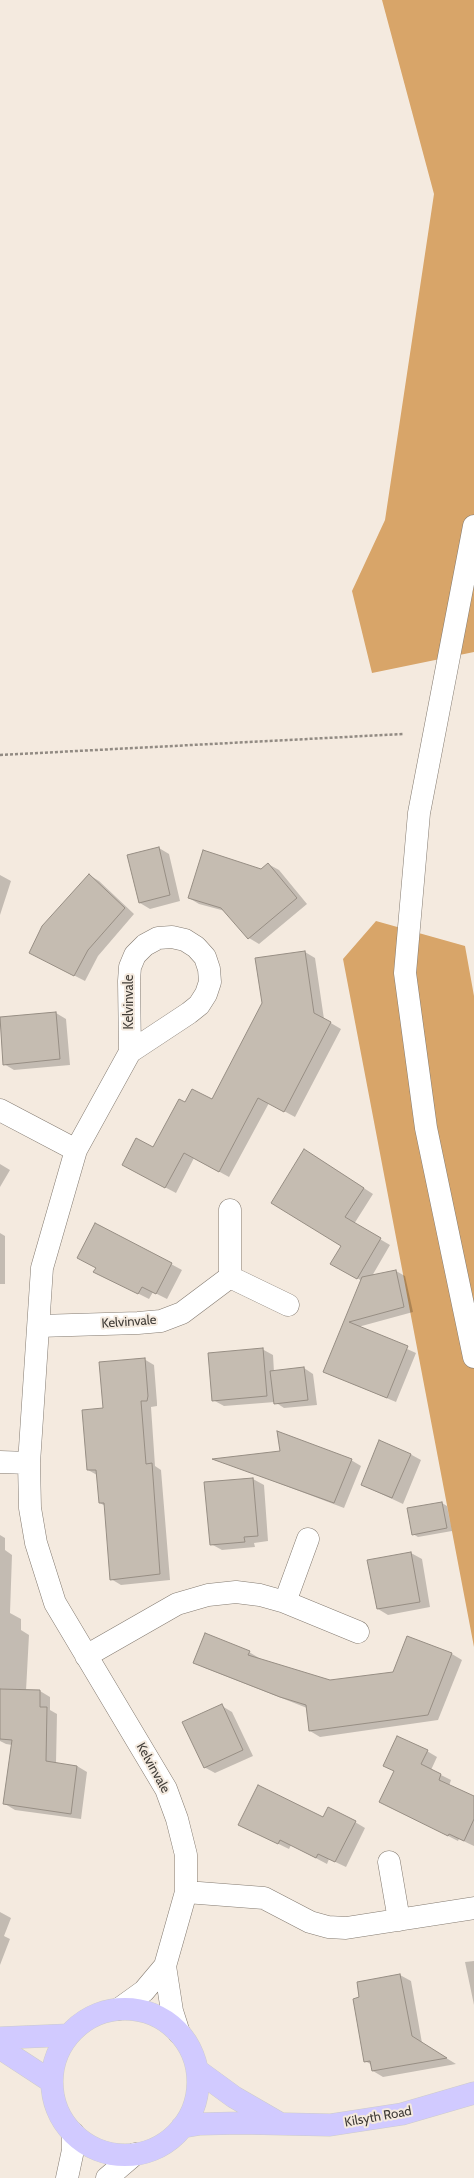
<!DOCTYPE html>
<html>
<head>
<meta charset="utf-8">
<style>
  body { margin:0 }
  canvas { display:block; background:#f4eadf }
</style>
</head>
<body>
<canvas width="474" height="2178"></canvas>
<script>
const ctx = document.querySelector('canvas').getContext('2d');
ctx.lineJoin = 'round';
function fill(path, color) { ctx.fillStyle = color; ctx.fill(path, 'evenodd'); }
const toPath = rows => new Path2D(rows.map(r => 'M' + r).join(''));
function stroke(path, color, width, dash) { ctx.strokeStyle = color; ctx.lineWidth = width; ctx.lineCap = dash ? 'butt' : 'round'; ctx.setLineDash(dash || []); ctx.stroke(path); }
function label(font, color, halo, rows, align = 'center') {
  ctx.font = font + ' Cabin,sans-serif'; ctx.lineWidth = 4; ctx.setLineDash([]); ctx.textBaseline = 'middle'; ctx.strokeStyle = halo; ctx.fillStyle = color; for (const [text, x, y, turn = 0] of rows) {
    ctx.save(); ctx.translate(x, y); ctx.rotate((+turn || 0) * Math.PI / 180); ctx.textAlign = isNaN(turn) ? turn : align; if (halo) ctx.strokeText(text, 0, 0); ctx.fillText(text, 0, 0); ctx.restore();
  }
}
const forest = toPath([
  [382,0,474,0,474,652,372,673,352,591,385,520,434,194],
  [376,921,465,946,474,996,474,1647,343,959]
]);
const shadow = toPath([
  [159,848,169,854,180,901,150,909,140,903],
  [268,864,279,870,307,904,259,944,249,938,225,911,199,904,189,898,262,870],
  [0,875,11,881,0,915],
  [89,875,99,881,134,914,98,956,85,981,40,958],
  [305,952,315,958,324,1019,341,1029,295,1117,269,1103,229,1177,194,1158,176,1193,134,1171,154,1149,186,1103,213,1101],
  [56,1013,66,1019,70,1065,14,1070,4,1064,0,1018],
  [314,1156,373,1194,354,1224,390,1245,372,1276,396,1271,405,1276,413,1312,358,1327,416,1353,396,1402,324,1372,362,1281,332,1263,342,1246],
  [0,1164,10,1170,0,1187],
  [0,1233,5,1236,5,1284,0,1284,0,1286],
  [171,1264,182,1270,167,1299,153,1292,149,1299,95,1272],
  [262,1349,273,1355,274,1372,304,1368,313,1374,317,1405,284,1408,275,1402,224,1406,213,1400],
  [144,1359,154,1365,157,1403,157,1406,151,1407,155,1466,161,1470,170,1580,121,1585,111,1579,105,1506,100,1503,97,1475,88,1470,104,1409],
  [410,1454,421,1460,403,1504,362,1485],
  [215,1459,351,1460,361,1466,344,1508],
  [253,1479,264,1485,268,1541,254,1543,255,1547,222,1550,211,1544,205,1483],
  [442,1503,447,1506,452,1531,418,1537,413,1534],
  [0,1535,5,1538,5,1550,12,1555,10,1613,21,1619,21,1630,29,1635,26,1691,40,1691,50,1697,50,1710,57,1714,56,1764,77,1766,87,1772,81,1819,15,1810,5,1804,12,1745,6,1744,0,1741],
  [411,1553,422,1559,430,1607,388,1615,378,1609],
  [249,1652,259,1658,259,1659,330,1681,394,1673,452,1654,462,1660,438,1720,320,1737,310,1731,307,1708,205,1668,195,1662],
  [222,1706,232,1712,253,1756,215,1773,204,1767],
  [427,1751,437,1757,431,1770,451,1780,449,1786,474,1797,474,1846,459,1839,458,1841,391,1807,395,1772,385,1766],
  [324,1819,355,1822,365,1828,346,1867,329,1859,327,1864,291,1845,289,1849,239,1825],
  [0,1912,11,1918,4,1936,10,1939,0,1965],
  [474,1961,474,2005,465,1962],
  [400,1975,411,1981,422,2043,456,2064,383,2077,373,2071,372,2065,365,2061,358,1982]
]);
const building = toPath([
  [159,847,170,895,139,903,127,855,159,847],
  [203,850,261,869,268,863,297,898,248,939,221,908,188,898,203,850],
  [89,874,125,908,88,950,74,976,29,953,42,926,89,874],
  [305,951,314,1013,331,1022,284,1112,258,1098,219,1172,184,1153,165,1188,122,1165,136,1138,153,1147,179,1099,185,1102,192,1089,212,1099,262,1003,255,958,305,951],
  [56,1012,60,1059,3,1065,0,1017,56,1012],
  [304,1149,364,1188,345,1217,381,1238,357,1279,330,1264,341,1246,271,1203,304,1149],
  [95,1223,172,1263,156,1294,142,1287,138,1294,93,1272,96,1268,77,1258,95,1223],
  [396,1270,404,1307,349,1322,408,1346,387,1398,323,1372,362,1277,396,1270],
  [263,1348,267,1396,212,1401,208,1353,263,1348],
  [145,1358,148,1396,147,1401,141,1401,146,1464,152,1463,160,1574,110,1580,104,1503,99,1503,96,1470,87,1470,82,1410,103,1408,99,1362,145,1358],
  [304,1367,308,1400,274,1404,270,1371,304,1367],
  [277,1431,352,1459,334,1503,212,1459,280,1451,277,1431],
  [379,1440,411,1454,392,1498,361,1485,379,1440],
  [253,1478,258,1536,244,1537,245,1542,210,1545,204,1482,253,1478],
  [442,1502,447,1528,412,1535,407,1508,442,1502],
  [411,1552,420,1602,377,1609,367,1560,411,1552],
  [205,1633,250,1651,248,1655,330,1680,393,1672,407,1636,452,1653,428,1715,309,1731,306,1705,280,1697,193,1663,205,1633],
  [0,1689,40,1690,40,1707,47,1707,46,1761,77,1766,71,1814,3,1804,12,1740,0,1739,0,1689],
  [222,1704,243,1750,204,1768,182,1722,222,1704],
  [397,1736,428,1750,421,1764,441,1774,439,1780,474,1796,474,1819,464,1841,449,1834,448,1836,379,1802,394,1771,383,1766,397,1736],
  [258,1785,323,1817,328,1807,356,1821,335,1862,318,1854,316,1858,280,1840,278,1844,238,1825,258,1785],
  [400,1974,412,2036,447,2058,372,2071,370,2061,364,2062,353,1999,359,1997,357,1982,400,1974]
]);
const path = toPath([
  [0,755,403,734]
]);
const minor = toPath([
  [474,526,419,813,405,973,426,1128,474,1357],
  [0,1110,76,1150],
  [230,1210,230,1277],
  [39,1326,138,1323,161,1321,182,1313,230,1277,288,1305],
  [0,1462,29,1463],
  [285,1602,308,1539],
  [86,1656,177,1604,208,1595,236,1592,260,1595,285,1602,358,1632],
  [389,1862,399,1920],
  [186,1892,264,1898,310,1922,328,1927,346,1928,474,1908],
  [165,1966,172,2011,179,2033],
  [119,2009,144,1991,165,1966,186,1892,186,1855,177,1819,166,1789,55,1603,36,1543,30,1508,29,1463,42,1268,76,1150,130,1052,189,1013,199,1005,206,994,210,982,209,969,205,957,196,947,185,940,172,937,158,938,145,945,135,955,130,967,129,981,130,1052],
  [67,2178,73,2150,73,2133],
  [107,2178,135,2154]
]);
const major = toPath([
  '52 2082a73 73 0 1 1 146 0a73 73 0 1 1-146 0Z',
  [0,2038,69,2035],
  [0,2048,52,2082],
  [197,2070,234,2097,279,2123],
  [182,2127,200,2124,240,2123,330,2125,402,2114,474,2093]
]);
const streetNames = [
  ["Kelvinvale",129,1002,-90],
  ["Kelvinvale",129,1322,-4],
  ["Kelvinvale",153,1768,61],
  ["Kilsyth Road",378,2117,-10]
];
fill(forest, '#d8a569');
fill(shadow, '#0003');
fill(building, '#c5bcb1');
stroke(building, '#978e84', 1);
stroke(minor, '#847b71', 23);
stroke(major, '#cdcccb', 23);
stroke(path, '#928b83', 2.5, [3, 2]);
stroke(minor, '#fff', 22);
stroke(major, '#d1caff', 22);
label('13px', '#403c37', '#f4eadf', streetNames);
</script>
</body>
</html>
